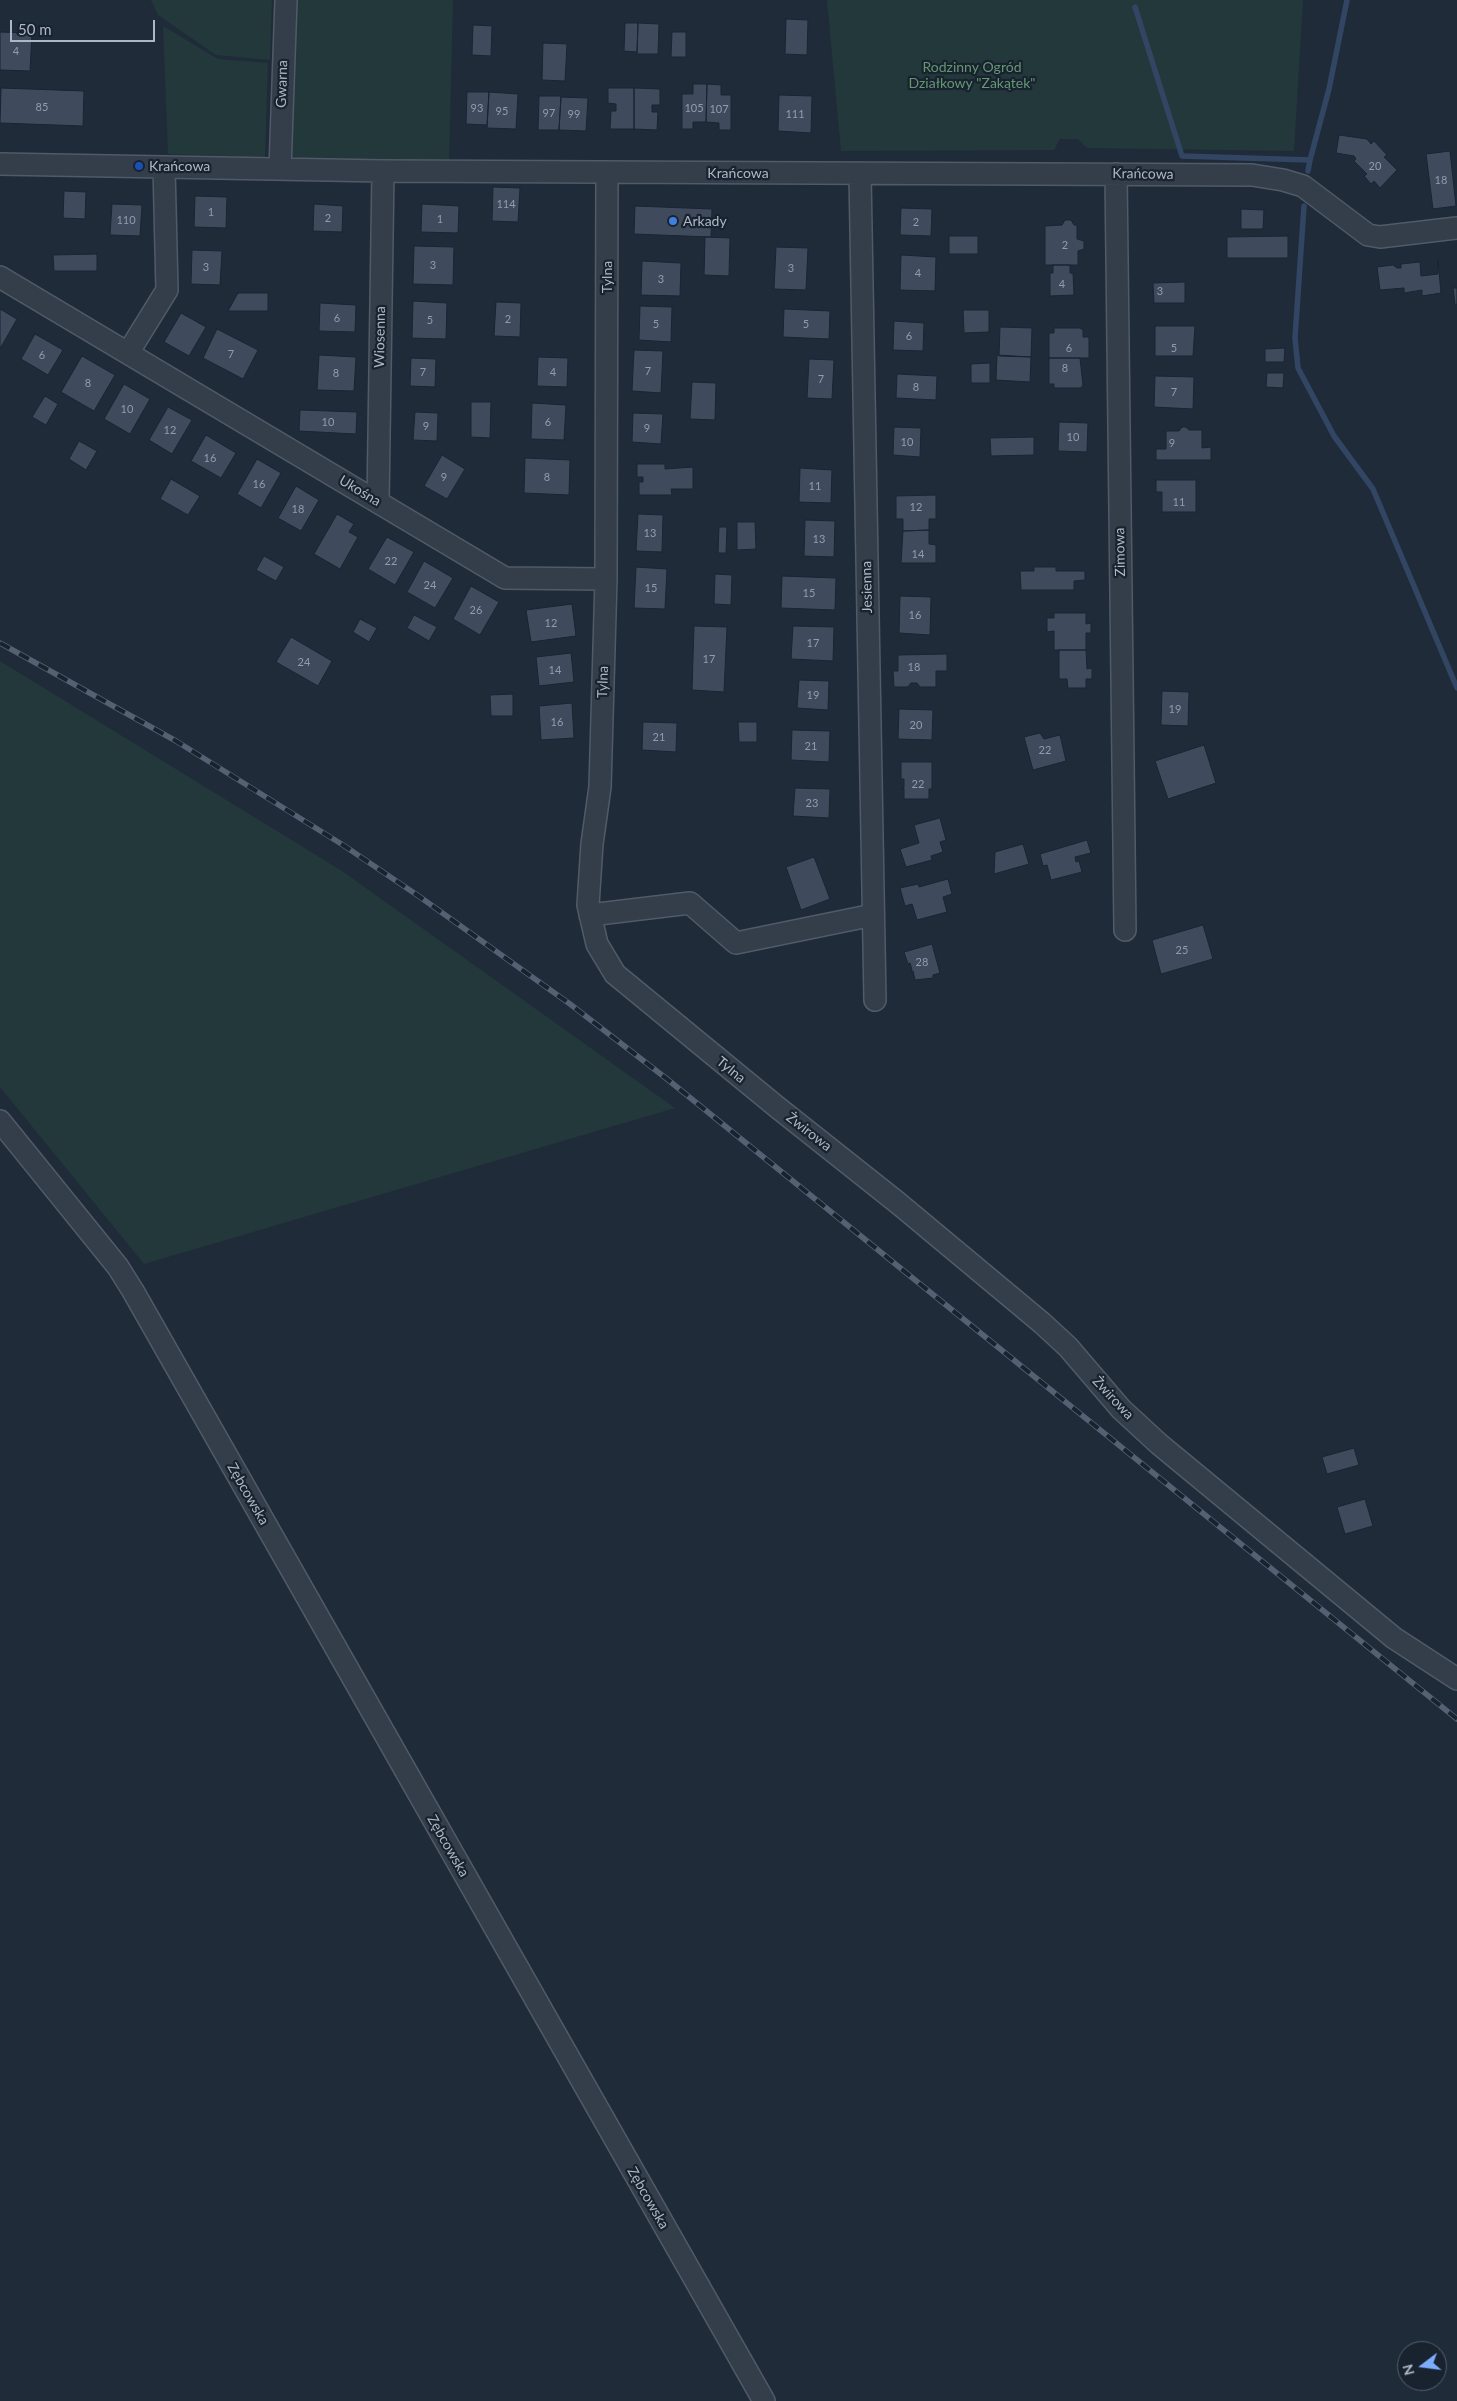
<!DOCTYPE html>
<html>
<head>
<meta charset="utf-8">
<style>
  body { margin:0 }
  #map { position:relative; width:1457px; height:2401px; overflow:hidden; background:#202b3a; font-family:Lato,sans-serif }
  canvas { display:block }
  .north { position:absolute; left:1397px; top:2341px; width:50px; height:50px; box-sizing:border-box; background:#19222f; border:1px solid #555e6c; border-radius:50%; rotate:255deg; font-size:14px; font-weight:700; line-height:20px; text-align:center; color:#aeb7c7 }
  .north::after { content:''; display:block; margin:auto; width:18px; height:22px; background:#7dacfd; clip-path:polygon(50% 0,100% 100%,50% 72%,0 100%) }
  .scale { position:absolute; left:10px; top:20px; width:145px; height:22px; box-sizing:border-box; border:2px solid #aeb7c7; border-top:0; padding-left:6px; font-size:15px; line-height:18px; white-space:nowrap; color:#aeb7c7; -webkit-text-stroke:4px #19222f; paint-order:stroke }
</style>
</head>
<body>
<div id="map">
<canvas width="1457" height="2401"></canvas>
<div class="north">N</div>
<div class="scale">50 m</div>
</div>
<script>
const ctx = document.querySelector('canvas').getContext('2d');
ctx.lineJoin = 'round';
function fill(path, color) { ctx.fillStyle = color; ctx.fill(path, 'evenodd'); }
const toPath = rows => new Path2D(rows.map(r => 'M' + r).join(''));
function stroke(path, color, width, dash) { ctx.strokeStyle = color; ctx.lineWidth = width; ctx.lineCap = dash ? 'butt' : 'round'; ctx.setLineDash(dash || []); ctx.stroke(path); }
function label(font, color, halo, rows, align = 'center') {
  ctx.font = font + ' Lato,sans-serif'; ctx.lineWidth = 4.5; ctx.setLineDash([]); ctx.textBaseline = 'middle'; ctx.strokeStyle = halo; ctx.fillStyle = color; for (const [text, x, y, turn = 0] of rows) {
    ctx.save(); ctx.translate(x, y); ctx.rotate((+turn || 0) * Math.PI / 180); ctx.textAlign = isNaN(turn) ? turn : align; if (halo) ctx.strokeText(text, 0, 0); ctx.fillText(text, 0, 0); ctx.restore();
  }
}
const green = toPath([
  [151,0,272,0,270,60,216,55,158,15],
  [289,0,453,0,449,163,283,157],
  [827,0,1303,0,1294,151,1087,148,1078,139,1060,139,1054,150,841,151],
  [163,26,218,59,268,63,265,158,168,154],
  [0,661,342,871,675,1108,144,1264,0,1087]
]);
const stream = toPath([
  [1135,7,1182,156,1310,160,1308,171],
  [1310,160,1329,89,1347,0],
  [1304,206,1295,338,1298,368,1334,436,1373,489,1457,688]
]);
const building = toPath([
  [786,19,808,20,807,55,785,54,786,19],
  [625,23,638,23,637,52,624,51,625,23],
  [638,23,659,24,658,54,637,54,638,23],
  [473,25,492,26,491,56,472,55,473,25],
  [0,32,32,33,30,71,0,70,0,32],
  [672,32,686,32,686,57,671,57,672,32],
  [543,43,567,44,565,81,542,80,543,43],
  [693,84,707,84,706,122,693,122,693,129,682,129,682,94,693,94,693,84],
  [707,84,721,85,721,95,731,95,731,130,719,130,719,123,706,122,707,84],
  [1,88,84,91,83,126,0,123,1,88],
  [608,88,634,88,634,129,610,129,611,111,616,111,616,104,608,103,608,88],
  [634,88,660,89,660,105,652,105,652,112,658,112,657,130,634,129,634,88],
  [467,92,489,92,487,125,466,124,467,92],
  [489,92,518,94,516,129,487,128,489,92],
  [779,95,812,96,811,133,778,131,779,95],
  [539,96,561,96,559,130,538,130,539,96],
  [561,97,588,98,586,131,559,130,561,97],
  [1339,135,1367,139,1371,144,1374,141,1387,155,1384,157,1397,170,1380,188,1374,181,1371,184,1364,176,1367,174,1354,161,1356,159,1354,156,1336,153,1339,135],
  [1450,151,1456,206,1433,209,1426,154,1450,151],
  [493,187,520,188,518,222,492,221,493,187],
  [64,191,86,192,85,219,63,218,64,191],
  [195,196,227,197,226,228,194,227,195,196],
  [112,204,142,205,140,236,110,235,112,204],
  [314,204,343,206,342,232,313,231,314,204],
  [422,204,459,206,458,233,421,232,422,204],
  [635,206,712,209,711,237,634,234,635,206],
  [901,208,932,209,931,236,900,235,901,208],
  [1241,209,1264,210,1263,229,1241,229,1241,209],
  [1065,220,1071,220,1074,225,1077,225,1077,239,1084,241,1084,249,1078,251,1078,265,1045,265,1045,226,1062,225,1065,220],
  [949,236,978,236,978,254,949,254,949,236],
  [1288,236,1288,258,1227,258,1227,237,1288,236],
  [705,237,730,238,729,276,704,275,705,237],
  [414,246,454,247,453,285,413,284,414,246],
  [776,247,808,248,806,290,774,289,776,247],
  [192,250,222,251,220,285,191,284,192,250],
  [97,254,97,271,54,271,53,255,97,254],
  [901,255,936,257,935,291,900,290,901,255],
  [1438,260,1441,293,1422,296,1422,290,1404,293,1404,288,1380,290,1377,267,1393,265,1397,268,1401,268,1401,264,1420,262,1421,276,1438,274,1438,260],
  [642,261,681,263,680,296,641,295,642,261],
  [1053,265,1070,265,1070,273,1073,273,1074,295,1050,296,1050,273,1053,273,1053,265],
  [1185,282,1185,303,1154,303,1153,283,1185,282],
  [1453,288,1457,288,1457,304,1455,305,1453,288],
  [238,293,268,293,268,311,228,311,238,293],
  [413,301,447,303,446,339,412,338,413,301],
  [496,302,521,303,520,337,494,336,496,302],
  [320,303,356,305,355,332,319,331,320,303],
  [640,306,672,307,671,342,639,340,640,306],
  [0,309,17,319,0,349,0,309],
  [784,309,830,311,829,339,783,337,784,309],
  [963,310,989,310,989,332,964,333,963,310],
  [181,313,206,327,189,356,164,342,181,313],
  [894,321,924,323,923,351,893,350,894,321],
  [1155,326,1195,326,1193,356,1155,356,1155,326],
  [1000,327,1032,328,1031,357,999,356,1000,327],
  [1054,328,1080,328,1083,330,1083,337,1089,337,1089,358,1049,358,1049,333,1054,333,1054,328],
  [217,329,258,350,243,379,203,358,217,329],
  [35,334,63,350,48,375,21,359,35,334],
  [1285,348,1284,362,1265,362,1265,349,1285,348],
  [634,350,663,351,661,393,632,391,634,350],
  [319,355,356,357,354,391,317,390,319,355],
  [997,355,1031,357,1030,382,996,380,997,355],
  [82,356,115,375,94,411,61,392,82,356],
  [538,357,568,358,567,387,537,386,538,357],
  [411,358,436,359,435,387,410,386,411,358],
  [1049,358,1080,358,1083,385,1081,388,1054,388,1054,384,1049,384,1049,358],
  [809,359,834,360,832,399,807,398,809,359],
  [990,363,990,383,971,383,971,364,990,363],
  [1267,373,1284,373,1283,388,1266,387,1267,373],
  [897,374,937,376,936,400,896,398,897,374],
  [1155,376,1194,377,1193,409,1154,407,1155,376],
  [692,382,716,383,715,420,690,419,692,382],
  [124,384,150,399,130,434,104,419,124,384],
  [45,396,58,404,46,425,32,417,45,396],
  [471,402,491,402,490,438,471,437,471,402],
  [532,403,566,405,564,440,531,439,532,403],
  [168,407,192,420,172,454,149,440,168,407],
  [300,410,357,412,356,434,299,431,300,410],
  [415,412,438,413,437,441,413,440,415,412],
  [633,413,663,414,661,444,632,442,633,413],
  [1059,422,1088,423,1087,452,1058,451,1059,422],
  [894,427,921,428,920,457,893,455,894,427],
  [1182,427,1186,427,1189,430,1202,430,1202,448,1211,447,1211,460,1156,460,1156,449,1166,449,1166,431,1179,431,1182,427],
  [206,435,236,453,221,478,191,461,206,435],
  [1034,437,1034,455,991,456,990,438,1034,437],
  [79,441,97,451,86,470,69,459,79,441],
  [442,455,465,469,447,499,424,486,442,455],
  [525,458,570,460,569,495,524,493,525,458],
  [257,459,281,473,261,508,237,494,257,459],
  [637,464,665,464,665,469,693,467,693,489,671,489,672,495,639,495,639,482,643,482,643,477,637,477,637,464],
  [800,468,832,470,831,503,799,502,800,468],
  [171,479,200,496,188,515,160,499,171,479],
  [1156,480,1196,480,1196,512,1162,512,1162,492,1156,492,1156,480],
  [296,486,319,500,301,531,278,518,296,486],
  [936,495,936,519,929,519,929,530,903,531,903,519,896,519,896,496,936,495],
  [337,514,354,524,349,532,358,537,340,569,314,554,337,514],
  [638,514,663,515,662,552,636,551,638,514],
  [805,520,835,521,834,557,804,556,805,520],
  [737,522,755,522,756,549,737,550,737,522],
  [719,527,727,527,726,553,718,553,719,527],
  [929,530,929,544,936,545,936,563,901,563,903,531,929,530],
  [387,537,414,552,395,585,368,569,387,537],
  [264,556,284,567,276,581,256,570,264,556],
  [424,561,453,578,435,608,407,592,424,561],
  [636,567,667,569,665,609,634,608,636,567],
  [1034,567,1056,567,1056,571,1085,571,1085,580,1074,581,1074,590,1021,590,1020,571,1034,571,1034,567],
  [715,574,732,575,731,605,714,604,715,574],
  [782,576,836,578,835,610,781,608,782,576],
  [471,586,499,602,480,635,453,619,471,586],
  [900,596,931,597,930,635,899,633,900,596],
  [572,604,576,636,531,642,526,610,572,604],
  [1054,613,1086,613,1086,624,1091,623,1091,633,1086,633,1086,650,1054,650,1054,631,1047,632,1047,618,1054,618,1054,613],
  [414,615,437,627,429,641,407,628,414,615],
  [360,619,377,628,369,642,353,632,360,619],
  [694,626,727,627,724,692,692,690,694,626],
  [793,626,834,627,833,661,791,659,793,626],
  [291,637,332,661,318,686,276,662,291,637],
  [1059,650,1086,650,1087,669,1092,668,1092,679,1086,679,1086,688,1068,688,1067,679,1059,679,1059,650],
  [571,653,574,682,539,686,536,657,571,653],
  [947,654,947,671,936,671,936,687,920,687,917,683,911,683,908,687,894,687,893,671,898,671,898,655,947,654],
  [799,680,829,681,828,710,797,708,799,680],
  [1162,691,1189,692,1188,726,1161,725,1162,691],
  [513,694,513,716,491,716,490,695,513,694],
  [572,703,574,738,541,740,539,706,572,703],
  [899,709,933,710,932,740,898,739,899,709],
  [643,722,677,723,676,752,642,750,643,722],
  [738,722,757,722,757,742,739,742,738,722],
  [792,730,830,731,829,762,791,760,792,730],
  [1040,733,1044,739,1060,735,1066,761,1033,770,1024,737,1040,733],
  [1204,745,1216,783,1168,799,1155,761,1204,745],
  [901,762,932,762,932,789,929,789,929,799,904,799,904,789,901,789,904,788,904,779,901,779,901,762],
  [795,788,830,789,829,818,793,816,795,788],
  [940,818,946,840,940,842,943,852,931,856,932,860,906,867,900,849,919,843,914,825,940,818],
  [1087,840,1091,853,1075,857,1076,862,1079,861,1082,872,1051,880,1047,865,1043,866,1040,854,1087,840],
  [1023,844,1029,864,994,874,995,852,1023,844],
  [814,857,830,899,801,910,786,867,814,857],
  [948,879,952,894,943,897,947,912,917,920,912,904,905,906,900,888,918,884,919,887,948,879],
  [1203,925,1213,959,1161,974,1152,940,1203,925],
  [932,944,940,973,933,975,933,978,915,980,913,971,910,972,912,970,910,963,908,964,904,952,932,944],
  [1354,1448,1359,1465,1327,1474,1322,1457,1354,1448],
  [1365,1499,1373,1526,1345,1534,1337,1507,1365,1499]
]);
const minor = toPath([
  [0,164,383,171,1252,175,1283,180,1303,186,1368,235,1380,237,1457,228],
  [280,169,286,0],
  [607,172,606,579,600,787,592,844,588,905,597,944,615,974,777,1107,898,1203,1042,1323,1068,1347,1121,1409,1159,1444,1394,1638,1457,1679],
  [860,174,875,1000],
  [1116,174,1125,930],
  [0,277,505,578,606,579],
  [128,353,167,290,164,167],
  [378,502,383,171],
  [590,915,690,903,736,943,873,915],
  [0,1121,118,1267,133,1291,764,2401]
]);
const rail = toPath([
  [0,643,176,741,343,845,420,897,570,1004,667,1079,1457,1719]
]);
const markers = [
  [139,166,5,"#1a4fb4"],
  [673,221,5,"#3f7fe0"]
];
const numberNames = [
  ["4",16,51],
  ["85",42,107],
  ["93",477,108],
  ["105",694,108],
  ["107",719,109],
  ["95",502,111],
  ["97",549,113],
  ["99",574,114],
  ["111",795,114],
  ["20",1375,166],
  ["18",1441,180],
  ["114",506,204],
  ["1",211,212],
  ["2",328,218],
  ["1",440,219],
  ["110",126,220],
  ["2",916,222],
  ["2",1065,245],
  ["3",433,265],
  ["3",206,267],
  ["3",791,268],
  ["4",918,273],
  ["3",661,279],
  ["4",1062,284],
  ["3",1160,291],
  ["6",337,318],
  ["2",508,319],
  ["5",430,320],
  ["5",656,324],
  ["5",806,324],
  ["6",909,336],
  ["6",1069,348],
  ["5",1174,348],
  ["7",231,354],
  ["6",42,355],
  ["8",1065,368],
  ["7",648,371],
  ["7",423,372],
  ["4",553,372],
  ["8",336,373],
  ["7",821,379],
  ["8",88,383],
  ["8",916,387],
  ["7",1174,392],
  ["10",127,409],
  ["10",328,422],
  ["6",548,422],
  ["9",426,426],
  ["9",647,428],
  ["12",170,430],
  ["10",1073,437],
  ["10",907,442],
  ["9",1172,443],
  ["16",210,458],
  ["9",444,477],
  ["8",547,477],
  ["16",259,484],
  ["11",815,486],
  ["11",1179,502],
  ["12",916,507],
  ["18",298,509],
  ["13",650,533],
  ["13",819,539],
  ["14",918,554],
  ["22",391,561],
  ["24",430,585],
  ["15",651,588],
  ["15",809,593],
  ["26",476,610],
  ["16",915,615],
  ["12",551,623],
  ["17",813,643],
  ["17",709,659],
  ["24",304,662],
  ["18",914,667],
  ["14",555,670],
  ["19",813,695],
  ["19",1175,709],
  ["16",557,722],
  ["20",916,725],
  ["21",659,737],
  ["21",811,746],
  ["22",1045,750],
  ["22",918,784],
  ["23",812,803],
  ["25",1182,950],
  ["28",922,962]
];
const parkNames = [
  ["Rodzinny Ogród",972,67],
  ["Działkowy \"Zakątek\"",972,83]
];
const streetNames = [
  ["Gwarna",282,84,-88],
  ["Krańcowa",738,173],
  ["Krańcowa",1143,174,1],
  ["Tylna",607,277,-90],
  ["Wiosenna",380,337,-89],
  ["Ukośna",360,491,31],
  ["Zimowa",1120,552,-91],
  ["Jesienna",867,587,-91],
  ["Tylna",603,682,-88],
  ["Tylna",731,1070,39],
  ["Żwirowa",809,1132,38],
  ["Żwirowa",1113,1398,47],
  ["Zębcowska",248,1494,60],
  ["Zębcowska",448,1846,60],
  ["Zębcowska",648,2198,60]
];
const poiNames = [
  ["Krańcowa",149,166],
  ["Arkady",683,221]
];
fill(green, '#22383b');
stroke(stream, '#324663', 5.5);
fill(building, '#3f4a5c');
stroke(building, '#1b2431', 1);
stroke(minor, '#515a68', 24);
stroke(minor, '#343d4a', 21);
stroke(rail, '#556072', 5.5);
stroke(rail, '#19222f', 4, [11]);
for (const [x, y, r, color] of markers) { const dot = new Path2D(); dot.arc(x, y, r, 0, 2 * Math.PI); ctx.fillStyle = color; ctx.fill(dot); stroke(dot, '#19222f', 2); }
label('11px', '#929cac', null, numberNames);
label('14px', '#649871', '#19222f', parkNames);
label('14px', '#aeb7c7', '#19222f', streetNames);
label('14px', '#aeb7c7', '#19222f', poiNames, 'left');
</script>
</body>
</html>
